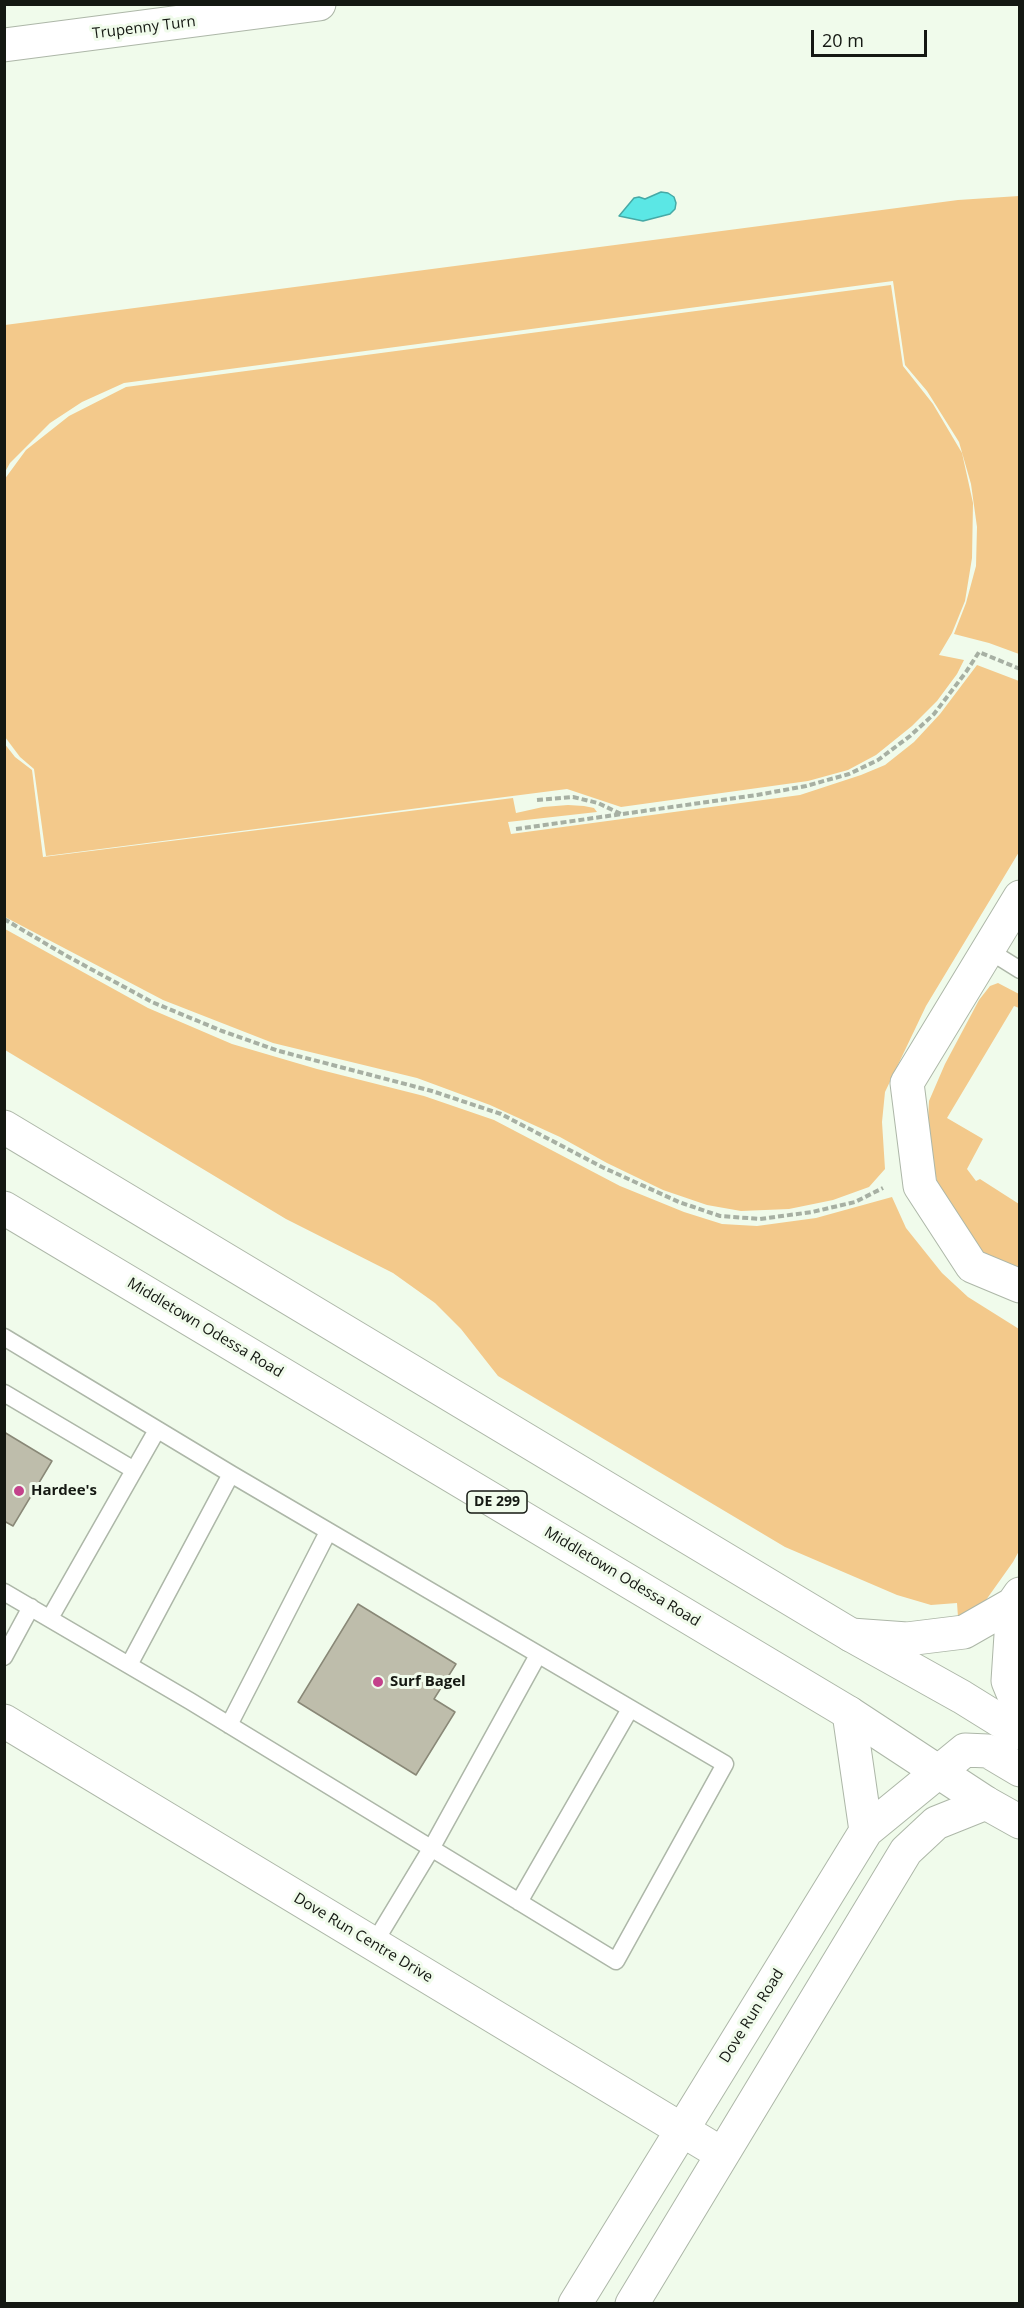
<!DOCTYPE html>
<html>
<head>
<meta charset="utf-8">
<style>
  body { margin:0 }
  #map { position:relative; width:1024px; height:2308px; overflow:hidden; background:#f0fbeb; font-family:"Open Sans",sans-serif }
  canvas { display:block }
  .frame { position:absolute; inset:0; border:6px solid #141812; pointer-events:none }
  .scale { position:absolute; left:811px; top:30px; width:116px; height:27px; box-sizing:border-box; border:3px solid #141812; border-top:0; padding-left:8px; font-size:18px; line-height:21px; white-space:nowrap; color:#141812; -webkit-text-stroke:4px #f0fbeb; paint-order:stroke }
</style>
</head>
<body>
<div id="map">
<canvas width="1024" height="2308"></canvas>
<div class="frame"></div>
<div class="scale">20 m</div>
</div>
<script>
const ctx = document.querySelector('canvas').getContext('2d');
ctx.lineJoin = 'round';
function fill(path, color) { ctx.fillStyle = color; ctx.fill(path, 'evenodd'); }
const toPath = rows => new Path2D(rows.map(r => 'M' + r).join(''));
function stroke(path, color, width, dash) { ctx.strokeStyle = color; ctx.lineWidth = width; ctx.lineCap = dash ? 'butt' : 'round'; ctx.setLineDash(dash || []); ctx.stroke(path); }
function label(font, color, halo, rows, align = 'center') {
  ctx.font = font + ' "Open Sans",sans-serif'; ctx.lineWidth = 6; ctx.setLineDash([]); ctx.textBaseline = 'middle'; ctx.strokeStyle = halo; ctx.fillStyle = color; for (const [text, x, y, turn = 0] of rows) {
    ctx.save(); ctx.translate(x, y); ctx.rotate((+turn || 0) * Math.PI / 180); ctx.textAlign = isNaN(turn) ? turn : align; if (halo) ctx.strokeText(text, 0, 0); ctx.fillText(text, 0, 0); ctx.restore();
  }
}
const green = toPath([
  [1019,196,1019,654,989,643,954,634,966,603,976,566,977,527,971,484,959,442,927,391,905,365,893,281,124,383,82,402,50,423,10,463,5,472,5,325,958,200],
  [891,285,903,366,933,404,962,453,973,503,972,558,965,601,952,633,939,655,964,660,957,674,937,701,912,726,876,755,848,770,808,781,621,807,567,789,46,856,34,769,20,757,5,737,4,480,26,450,69,416,126,387],
  [977,665,1019,681,1019,852,926,1006,885,1092,882,1122,885,1169,869,1187,833,1200,789,1209,741,1211,707,1205,663,1190,607,1163,560,1137,490,1105,417,1078,273,1043,163,1000,5,917,4,743,15,757,32,770,43,857,513,798,516,813,543,807,568,805,584,806,594,808,597,812,508,822,511,834,800,795,861,775,885,765,914,742,940,714],
  [5,929,148,1008,232,1044,317,1069,424,1096,494,1120,620,1186,684,1212,722,1224,757,1226,816,1218,892,1197,906,1228,942,1273,968,1297,1019,1329,1019,1551,1013,1562,986,1600,969,1613,958,1617,957,1603,931,1605,897,1595,785,1547,498,1376,461,1329,435,1303,393,1273,286,1219,5,1050],
  [998,983,1019,994,1019,1008,1014,1006,947,1118,983,1139,967,1169,976,1181,980,1179,1019,1204,1019,1273,999,1265,976,1246,939,1189,927,1139,929,1101,945,1064,979,1000,990,986]
]);
const water = toPath([
  [661,192,668,193,674,197,676,203,675,209,670,214,643,221,619,216,634,198,639,197,645,199,661,192]
]);
const building = toPath([
  [4,1432,52,1461,13,1526,4,1521,4,1432],
  [358,1604,456,1664,434,1699,455,1712,416,1775,298,1702,358,1604]
]);
const path = toPath([
  [537,800,573,797,598,803,621,814],
  [516,829,757,795,806,786,849,774,878,760,910,736,934,714,966,672,979,652,1020,669],
  [4,919,65,955,152,1002,222,1031,279,1051,432,1091,501,1114,602,1167,679,1202,720,1216,760,1219,812,1212,855,1202,883,1188]
]);
const service = toPath([
  [988,950,1020,970],
  [4,1337,231,1474,725,1764,616,1961,190,1701,4,1592],
  [4,1393,134,1470],
  [50,1618,157,1430],
  [4,1657,31,1607],
  [129,1665,231,1474],
  [229,1725,328,1532],
  [519,1902,630,1709],
  [373,1945,431,1849,538,1655]
]);
const minor = toPath([
  [4,45,319,4],
  [1020,897,907,1083,920,1186,972,1266,1020,1286],
  [1020,1594,1013,1604,1008,1681,1020,1710],
  [851,1635,907,1639,964,1632,1013,1604],
  [4,1721,722,2154],
  [866,1831,965,1750,988,1751,1020,1770],
  [575,2304,866,1831,849,1713],
  [632,2304,906,1851,936,1823,986,1803]
]);
const primary = toPath([
  [4,1127,851,1635,962,1697,1020,1733],
  [4,1208,849,1713,986,1803,1020,1822]
]);
const markers = [
  [19,1491,6,"#c3428b"],
  [378,1682,6,"#c3428b"]
];
const shields = [
  [497,1502,60]
];
const shieldNames = [
  ["DE 299",497,1502]
];
const streetNames = [
  ["Trupenny Turn",144,28,-7],
  ["Middletown Odessa Road",205,1328,31],
  ["Middletown Odessa Road",622,1577,31],
  ["Dove Run Centre Drive",363,1938,31],
  ["Dove Run Road",752,2016,-58]
];
const poiNames = [
  ["Hardee's",31,1491],
  ["Surf Bagel",390,1682]
];
fill(green, '#f3c98b');
fill(water, '#5be7e5');
stroke(water, '#46a9a6', 1.5);
fill(building, '#bebdab');
stroke(building, '#898877', 1.5);
stroke(service, '#adb7a8', 19);
stroke(minor, '#adb7a8', 35);
stroke(primary, '#adb7a8', 35);
stroke(path, '#a7b0a3', 4, [6, 3]);
stroke(service, '#fff', 16);
stroke(minor, '#fff', 33);
stroke(primary, '#fff', 33);
for (const [x, y, r, color] of markers) { const dot = new Path2D(); dot.arc(x, y, r, 0, 2 * Math.PI); ctx.fillStyle = color; ctx.fill(dot); stroke(dot, '#f0fbeb', 2); }
for (const [x, y, w] of shields) { const box = new Path2D(); box.roundRect(x - w / 2, y - 11, w, 22, 4.5); ctx.fillStyle = '#f0fbeb'; ctx.fill(box); stroke(box, '#141812', 1.5); }
label('bold 14px', '#141812', null, shieldNames);
label('15px', '#141812', '#f0fbeb', streetNames);
label('bold 15px', '#141812', '#f0fbeb', poiNames, 'left');
</script>
</body>
</html>
